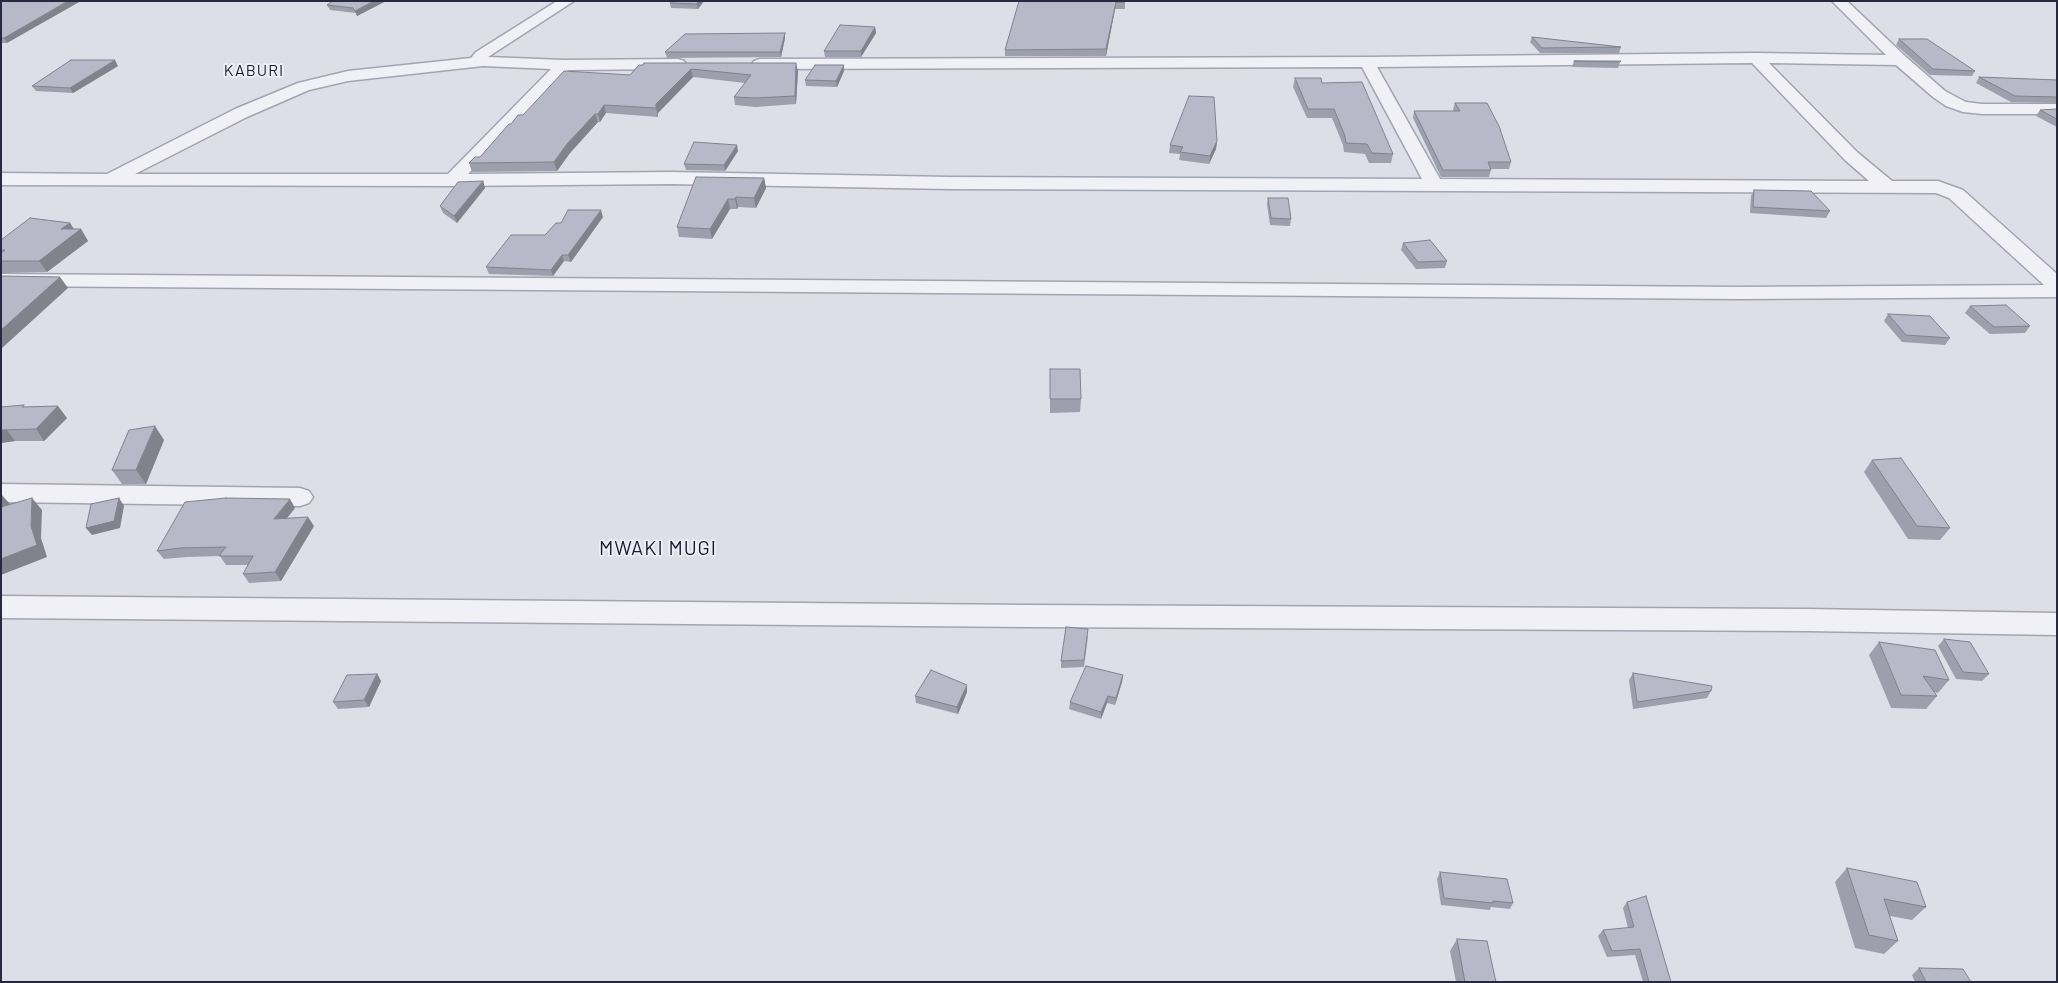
<!DOCTYPE html>
<html>
<head>
<meta charset="utf-8">
<style>
  body { margin:0 }
  #map { position:relative; width:2058px; height:983px; overflow:hidden; background:#dddee8; font-family:Barlow,sans-serif }
  canvas { display:block }
  .frame { position:absolute; inset:0; border:2px solid #26293f; pointer-events:none }
</style>
</head>
<body>
<div id="map">
<canvas width="2058" height="983"></canvas>
<div class="frame"></div>
</div>
<script>
const ctx = document.querySelector('canvas').getContext('2d');
ctx.lineJoin = 'round';
const toPath = rows => new Path2D(rows.map(r => 'M' + r).join(''));
function stroke(path, color, width, dash) { ctx.strokeStyle = color; ctx.lineWidth = width; ctx.lineCap = dash ? 'butt' : 'round'; ctx.setLineDash(dash || []); ctx.stroke(path); }
function fill(path, color) { ctx.fillStyle = color; ctx.fill(path, 'evenodd'); }
function label(font, color, halo, rows, align = 'center') {
  ctx.font = font + ' Barlow,sans-serif'; ctx.lineWidth = 4; ctx.setLineDash([]); ctx.textBaseline = 'middle'; ctx.strokeStyle = halo; ctx.fillStyle = color; for (const [text, x, y, turn = 0] of rows) {
    ctx.save(); ctx.translate(x, y); ctx.rotate((+turn || 0) * Math.PI / 180); ctx.textAlign = isNaN(turn) ? turn : align; if (halo) ctx.strokeText(text, 0, 0); ctx.fillText(text, 0, 0); ctx.restore();
  }
}
const minor = toPath([
  [557,1,574,1,488,57,564,60,678,59,684,61,686,64,684,67,678,69,568,70,468,174,671,172,950,177,1422,179,1362,67,760,69,754,67,752,64,754,61,760,59,1367,57,1756,53,1886,55,1832,1,1847,1,1906,57,1945,91,1958,98,1966,102,1982,104,2057,104,2057,114,1982,114,1963,112,1946,106,1933,97,1896,65,1769,63,1857,152,1892,181,1938,181,1963,190,2057,274,2057,297,1738,299,1,286,1,274,1738,287,2044,285,1949,198,1936,193,950,189,671,184,452,186,1,185,1,173,107,174,235,109,298,83,348,71,471,58,476,52,557,1],
  [1752,63,1845,160,1869,181,1440,179,1377,67,1752,63],
  [483,66,551,69,448,174,135,174,247,117,309,90,348,81,483,66],
  [1,484,300,488,309,491,313,497,309,503,300,506,1,502,1,484],
  [1,596,1029,605,1807,609,2057,613,2057,635,1807,631,1029,627,1,618,1,596]
]);
const wall = toPath([
  [1,1,7,43,1,43],
  [386,1,357,16,356,13,330,10,327,5],
  [704,1,698,9,671,8,670,3],
  [1019,1,1125,1,1125,9,1115,9,1106,56,1005,56,1005,50],
  [875,27,876,33,861,57,825,57,824,51],
  [785,33,785,38,781,57,667,58,665,52],
  [1532,37,1621,47,1619,53,1540,53,1530,42],
  [1899,39,1975,71,1972,76,1930,75,1896,45],
  [1574,61,1620,62,1618,68,1572,67],
  [639,65,798,71,796,104,756,107,735,105,734,97,745,83,693,77,658,113,658,117,606,113,600,122,598,122,570,153,557,171,472,172,469,163,480,157,511,124,523,115,630,75],
  [844,65,844,71,837,87,806,86,805,80],
  [118,66,73,93,36,91,32,86],
  [1979,77,2057,80,2057,103,2011,102,1976,83],
  [1295,78,1322,83,1393,154,1391,163,1369,163,1365,154,1344,152,1343,145,1332,118,1307,118,1293,87],
  [1455,103,1511,162,1509,169,1491,169,1489,177,1441,177,1413,118,1414,111,1454,111,1453,110],
  [2057,109,2057,127,2036,116,2040,110],
  [1217,141,1216,149,1209,164,1179,160,1180,154,1169,153,1170,145],
  [738,151,725,171,686,170,684,164],
  [764,178,766,188,756,208,738,207,737,209,730,209,712,239,679,237,677,227],
  [483,181,485,188,457,223,443,213,440,206],
  [1754,190,1830,211,1826,218,1750,213,1751,196],
  [1268,198,1291,219,1290,226,1270,225,1267,204],
  [603,217,571,262,564,261,553,276,489,274,486,267,545,235,561,223],
  [70,223,74,229,81,229,88,241,47,272,1,273,1,240],
  [1403,243,1447,261,1445,268,1416,269,1401,250],
  [1970,306,2030,326,2025,333,1990,334,1965,313],
  [1888,314,1950,338,1945,345,1902,342,1884,321],
  [1050,369,1081,399,1080,412,1050,413],
  [1,407,26,407,67,418,44,441,15,441,1,443],
  [164,440,146,484,122,484,112,470],
  [1872,460,1950,528,1940,540,1908,539,1864,472],
  [295,508,287,518,314,526,281,581,249,583,243,574,248,565,226,565,220,556,187,557,164,559,157,551],
  [1088,636,1084,667,1061,668,1061,661],
  [1944,639,1989,674,1982,681,1956,679,1938,646],
  [1879,642,1949,680,1938,693,1934,692,1937,696,1926,709,1891,708,1869,655],
  [1633,673,1711,691,1707,698,1633,709,1629,680],
  [377,674,381,681,369,707,338,709,333,702],
  [1123,675,1122,682,1115,705,1107,703,1101,719,1069,709,1070,702],
  [967,692,958,714,916,703,915,696],
  [1847,868,1926,907,1912,920,1890,916,1898,941,1884,954,1855,948,1835,882],
  [1440,872,1513,903,1510,909,1491,907,1490,910,1441,905,1437,879],
  [1627,902,1671,982,1643,982,1635,955,1607,957,1598,936,1603,930,1628,928,1623,908],
  [1457,939,1496,982,1456,982,1450,951],
  [1919,968,1971,982,1915,982,1912,975]
]);
const shadedWall = toPath([
  [68,1,81,1,7,43,4,38],
  [374,1,386,1,357,16,355,11],
  [698,1,704,1,698,9,697,4],
  [1116,2,1115,9,1106,56,1106,49],
  [875,27,876,33,861,57,861,51],
  [785,33,785,38,781,57,780,52],
  [115,60,118,66,73,93,70,88],
  [796,63,798,71,796,104,795,96],
  [844,65,844,71,837,87,836,81],
  [691,69,693,77,658,113,658,117,656,108,656,104],
  [604,105,606,113,600,122,598,114],
  [595,114,598,122,570,153,557,171,554,162,567,144],
  [1217,141,1216,149,1209,164,1210,156],
  [737,145,738,151,725,171,724,165],
  [764,178,766,188,756,208,754,198],
  [483,181,485,188,457,223,454,216],
  [736,197,738,207,737,209,735,199],
  [728,199,730,209,712,239,710,229],
  [601,210,603,217,571,262,568,255],
  [70,223,76,233,81,229,88,241,47,272,39,261,61,229],
  [562,255,564,261,553,276,551,270],
  [60,277,68,288,1,349,1,330],
  [58,406,67,418,44,441,36,429],
  [155,426,164,440,146,484,136,470],
  [6,429,15,441,1,443,1,430],
  [1,494,10,504,9,520,1,512],
  [32,498,42,510,41,538,47,557,1,575,1,559,31,526],
  [119,498,124,506,120,528,92,535,86,528],
  [290,499,295,508,279,528,274,519],
  [308,517,314,526,281,581,275,572],
  [377,674,381,681,369,707,364,700],
  [1123,675,1122,682,1115,705,1116,698],
  [967,685,967,692,958,714,957,707],
  [1108,696,1107,703,1101,719,1101,712]
]);
const building = toPath([
  [1,1,68,1,4,38,1,38,1,1],
  [333,1,374,1,355,11,353,8,327,5,333,1],
  [671,1,698,1,697,4,670,3,671,1],
  [1019,1,1125,1,1125,2,1116,2,1106,49,1005,50,1019,1],
  [840,25,875,27,861,51,824,51,840,25],
  [785,33,780,52,665,52,685,34,785,33],
  [1532,37,1621,47,1542,48,1532,37],
  [1899,39,1927,39,1975,71,1933,69,1899,39],
  [71,60,115,60,70,88,32,86,71,60],
  [1574,61,1621,61,1620,62,1574,61],
  [644,63,796,63,795,96,755,98,734,97,751,75,691,69,656,104,656,108,604,105,598,114,595,114,567,144,554,162,469,163,475,157,480,157,509,124,511,124,518,115,523,115,564,71,630,75,639,65,643,65,644,63],
  [815,65,844,65,836,81,805,80,815,65],
  [1979,77,2057,80,2057,97,2015,96,1979,77],
  [1295,78,1321,78,1322,83,1362,82,1393,154,1372,153,1367,144,1346,143,1345,136,1334,109,1308,109,1295,78],
  [1189,96,1214,97,1217,141,1210,156,1180,152,1183,147,1170,145,1189,96],
  [1455,103,1487,103,1499,126,1511,162,1488,162,1491,170,1443,170,1414,111,1460,111,1455,103],
  [2057,109,2057,119,2040,110,2057,109],
  [694,142,737,145,724,165,684,164,694,142],
  [696,177,764,178,754,198,736,197,735,199,728,199,710,229,677,227,696,177],
  [483,181,454,216,440,206,458,182,483,181],
  [1754,190,1811,191,1830,211,1753,207,1754,190],
  [1268,198,1288,198,1291,219,1271,218,1268,198],
  [568,210,601,210,568,255,562,255,551,270,486,267,511,235,545,235,556,223,561,223,568,210],
  [30,218,70,223,61,229,81,229,39,261,1,261,1,253,5,250,1,250,1,240,30,218],
  [1430,240,1447,261,1418,262,1403,243,1430,240],
  [1,276,60,277,1,330,1,276],
  [2006,305,2030,326,1994,327,1970,306,2006,305],
  [1888,314,1930,316,1950,338,1906,335,1888,314],
  [1050,369,1080,369,1081,399,1050,399,1050,369],
  [24,405,22,407,58,406,36,429,1,430,1,407,24,405],
  [155,426,136,470,112,470,129,430,155,426],
  [1901,458,1950,528,1917,526,1872,460,1901,458],
  [32,498,31,526,37,545,1,559,1,507,32,498],
  [119,498,114,521,86,528,91,504,119,498],
  [226,498,290,499,274,519,308,517,275,572,243,574,253,556,219,556,226,547,180,548,157,551,185,502,226,498],
  [1066,627,1088,629,1084,660,1061,661,1066,627],
  [1944,639,1970,642,1989,674,1963,672,1944,639],
  [1879,642,1935,650,1949,680,1923,676,1937,696,1901,695,1879,642],
  [1086,666,1123,675,1116,698,1108,696,1101,712,1070,702,1086,666],
  [931,670,967,685,957,707,915,696,931,670],
  [1633,673,1712,686,1711,691,1637,702,1633,673],
  [377,674,364,700,333,702,347,675,377,674],
  [1847,868,1917,882,1926,907,1884,899,1898,941,1869,935,1847,868],
  [1440,872,1507,879,1513,903,1493,901,1493,903,1444,898,1440,872],
  [1646,896,1671,982,1649,982,1640,949,1612,951,1603,930,1634,927,1627,902,1646,896],
  [1457,939,1487,941,1496,982,1465,982,1457,939],
  [1919,968,1963,969,1971,982,1926,982,1919,968]
]);
const farQuarternames = [
  ["KABURI",254,71]
];
const quarterNames = [
  ["MWAKI MUGI",658,548]
];
stroke(minor, '#a2a4b2', 3);
fill(minor, '#f0f0f6');
fill(wall, '#9d9fac');
fill(shadedWall, '#80828c');
fill(building, '#b7b9c8');
stroke(building, '#80828c', 1);
ctx.letterSpacing = '1px';
label('16px', '#181a2f', '#eceef5', farQuarternames);
ctx.letterSpacing = '0px';
ctx.letterSpacing = '1px';
label('20px', '#181a2f', '#eceef5', quarterNames);
ctx.letterSpacing = '0px';
</script>
</body>
</html>
